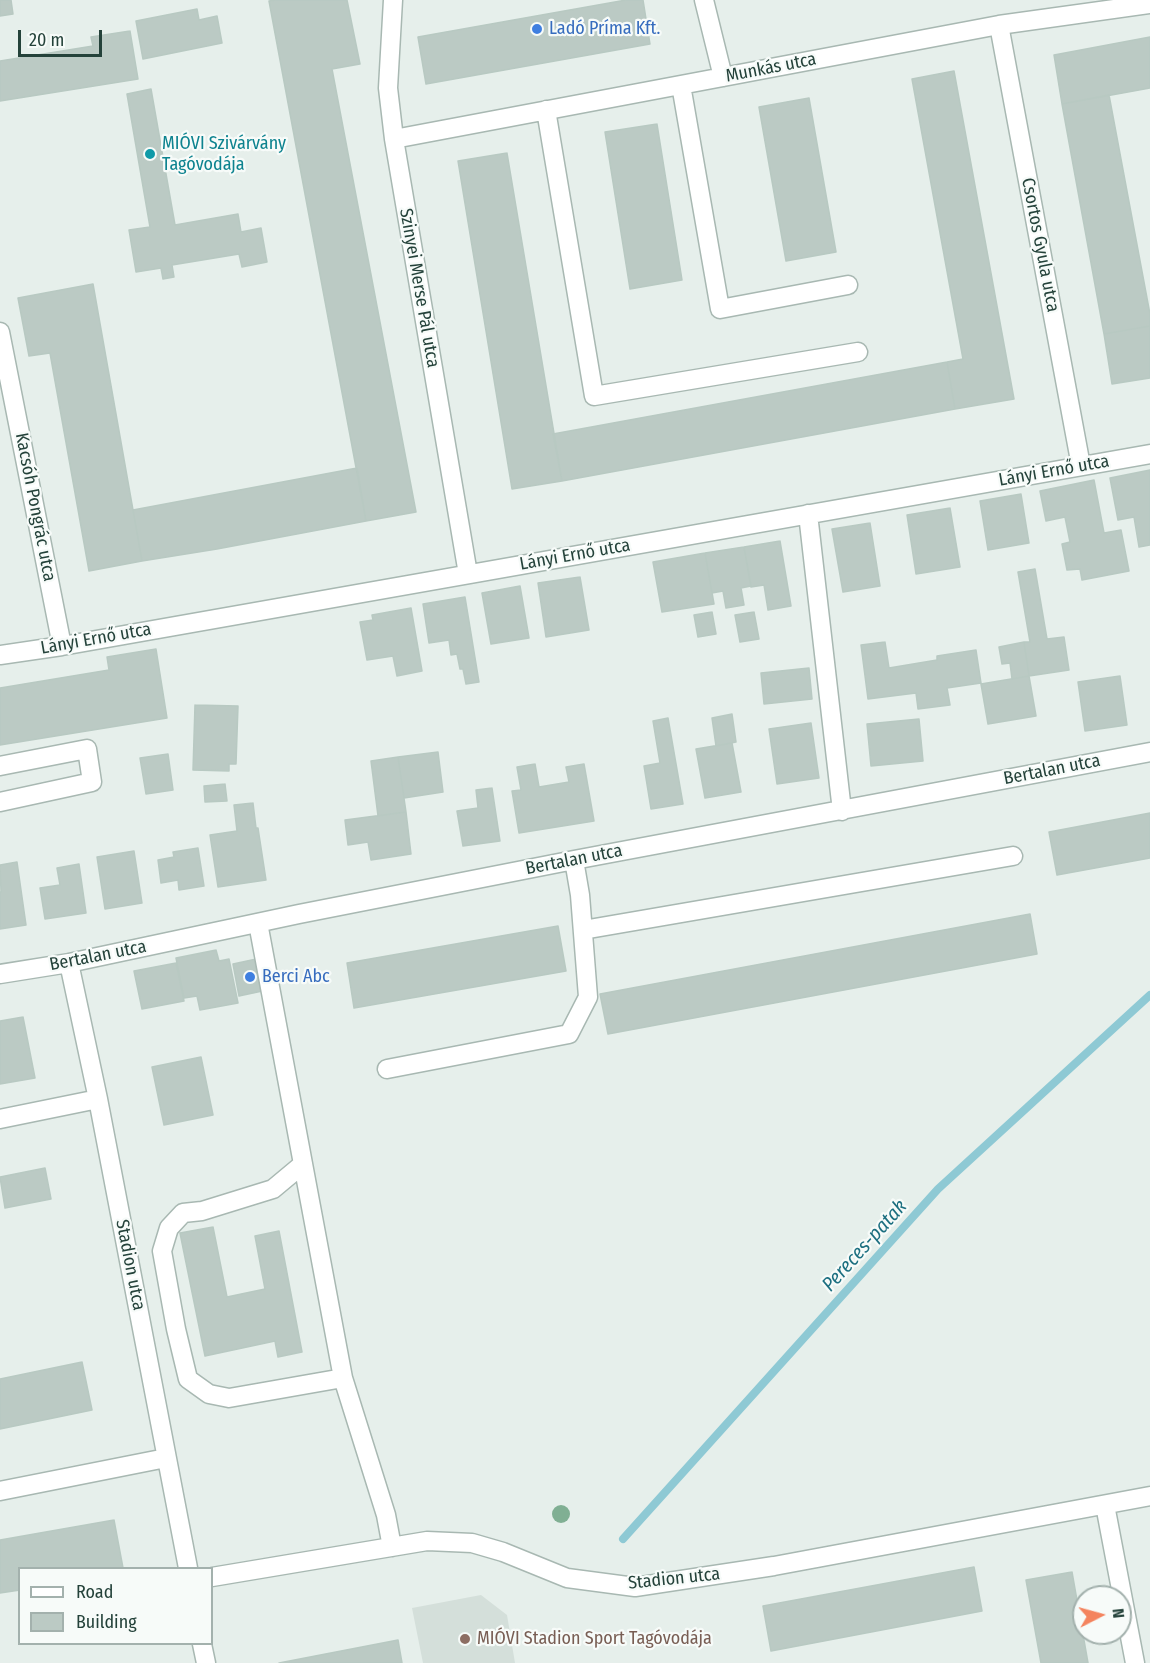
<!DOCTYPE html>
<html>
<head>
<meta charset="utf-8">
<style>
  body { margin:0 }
  #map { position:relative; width:1150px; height:1663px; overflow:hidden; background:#e6efeb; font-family:"Fira Sans Condensed",sans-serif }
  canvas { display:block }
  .legend { position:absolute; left:18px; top:1567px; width:195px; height:78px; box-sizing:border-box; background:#f7fbf9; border:2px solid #a3b1ad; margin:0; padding:8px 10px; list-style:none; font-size:18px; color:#24423a }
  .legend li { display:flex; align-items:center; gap:12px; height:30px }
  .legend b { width:30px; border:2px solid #a3b1ad }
  .north { position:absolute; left:1072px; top:1585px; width:60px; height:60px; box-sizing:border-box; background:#f7fbf9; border:2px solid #a3b1ad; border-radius:50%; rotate:84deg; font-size:16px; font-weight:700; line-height:24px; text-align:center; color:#24423a }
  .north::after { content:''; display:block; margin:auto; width:21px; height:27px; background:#f4845f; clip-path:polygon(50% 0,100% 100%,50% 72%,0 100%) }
  .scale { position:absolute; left:18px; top:30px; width:84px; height:27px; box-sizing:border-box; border:3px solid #24423a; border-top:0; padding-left:8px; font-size:18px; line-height:21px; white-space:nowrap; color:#24423a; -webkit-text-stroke:4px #f7fbf9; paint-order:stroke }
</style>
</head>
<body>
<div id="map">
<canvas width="1150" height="1663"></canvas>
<ul class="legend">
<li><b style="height:8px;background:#fff"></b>Road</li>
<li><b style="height:16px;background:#bbcac4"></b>Building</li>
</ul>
<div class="north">N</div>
<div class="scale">20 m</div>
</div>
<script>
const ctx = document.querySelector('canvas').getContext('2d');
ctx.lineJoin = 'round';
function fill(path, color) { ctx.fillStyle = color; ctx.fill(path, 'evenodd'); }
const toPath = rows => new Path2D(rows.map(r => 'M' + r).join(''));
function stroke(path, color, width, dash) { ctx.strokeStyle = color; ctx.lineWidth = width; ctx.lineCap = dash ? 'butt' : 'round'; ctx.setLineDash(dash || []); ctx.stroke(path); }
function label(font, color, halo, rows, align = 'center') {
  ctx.font = font + ' "Fira Sans Condensed",sans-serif'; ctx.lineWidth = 4.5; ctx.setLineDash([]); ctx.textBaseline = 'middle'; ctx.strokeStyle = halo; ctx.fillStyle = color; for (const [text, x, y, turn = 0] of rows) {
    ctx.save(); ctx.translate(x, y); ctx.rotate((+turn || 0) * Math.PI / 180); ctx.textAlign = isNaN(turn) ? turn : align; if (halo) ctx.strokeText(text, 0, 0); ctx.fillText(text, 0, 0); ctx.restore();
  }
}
const built = toPath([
  [481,1595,507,1615,515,1663,423,1663,412,1608]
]);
const stream = toPath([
  [623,1539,938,1189,1150,995]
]);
const building = toPath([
  [0,0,11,0,13,14,0,16,0,0],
  [276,0,347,0,360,64,332,69,416,512,366,521,269,1,276,0],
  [626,0,643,0,650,44,426,84,418,37,626,0],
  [197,9,199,20,217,16,222,43,143,59,136,21,197,9],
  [130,31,138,79,0,101,0,61,93,46,91,37,130,31],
  [1150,37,1150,88,1062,104,1054,55,1150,37],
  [954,71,1014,399,955,409,947,362,963,359,912,79,954,71],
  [151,89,175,225,238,214,241,232,261,228,267,262,242,267,239,254,172,265,174,277,163,279,161,268,136,272,129,230,150,227,127,94,151,89],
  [1109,95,1150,314,1150,326,1104,334,1062,104,1109,95],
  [809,98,836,252,786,261,759,107,809,98],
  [657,124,682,280,630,289,605,132,657,124],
  [507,153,562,481,512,489,458,161,507,153],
  [93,284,142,561,89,571,50,353,29,356,18,298,93,284],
  [1150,326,1150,378,1112,384,1104,334,1150,326],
  [947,362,955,409,562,481,553,434,947,362],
  [357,468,366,521,217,549,142,561,133,510,357,468],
  [1150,470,1150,545,1139,547,1134,517,1118,520,1110,478,1150,470],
  [1094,480,1104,533,1121,530,1129,571,1082,580,1080,569,1067,570,1062,544,1070,542,1065,517,1046,521,1040,491,1094,480],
  [1021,494,1029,543,988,550,980,501,1021,494],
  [950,508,960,567,916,574,907,515,950,508],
  [870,523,880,586,843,592,832,529,870,523],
  [780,541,791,606,768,610,764,585,751,587,744,547,780,541],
  [744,547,751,586,741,588,744,605,726,608,723,591,712,593,705,553,744,547],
  [705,553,714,604,662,612,653,562,705,553],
  [1035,569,1047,639,1064,637,1069,670,1029,676,1024,642,1030,642,1018,572,1035,569],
  [580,577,589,630,546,637,538,583,580,577],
  [520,586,529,638,491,644,482,593,520,586],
  [465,597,479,682,466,684,463,669,460,669,457,654,451,655,449,640,429,643,423,604,465,597],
  [411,608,422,671,397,676,393,656,367,660,360,622,373,620,372,615,411,608],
  [712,612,716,634,698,637,694,615,712,612],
  [754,612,759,639,740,642,735,615,754,612],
  [885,642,889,668,937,660,937,656,976,650,981,683,947,688,950,705,918,709,916,693,868,699,861,645,885,642],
  [1024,642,1029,676,1012,679,1010,663,1002,664,999,647,1024,642],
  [156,649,167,718,0,745,0,688,109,670,107,657,156,649],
  [809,668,812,699,764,704,761,673,809,668],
  [1029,676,1036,716,988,724,981,684,1029,676],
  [1120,676,1127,725,1085,731,1078,682,1120,676],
  [195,705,238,706,236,764,229,764,229,771,193,770,195,705],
  [732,714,736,742,716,746,712,718,732,714],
  [668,718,683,804,651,809,644,766,660,763,653,721,668,718],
  [919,719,923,761,871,766,867,724,919,719],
  [811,723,819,778,777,784,769,729,811,723],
  [732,743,741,792,705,798,696,749,732,743],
  [438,752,443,792,404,798,398,757,438,752],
  [168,754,173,790,146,794,140,758,168,754],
  [398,757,406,812,378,816,371,761,398,757],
  [535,764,539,787,569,782,566,767,584,764,594,821,519,833,512,791,521,790,517,767,535,764],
  [225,784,227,801,205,802,204,786,225,784],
  [492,788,500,841,463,846,457,811,478,808,476,790,492,788],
  [253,803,256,828,258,828,266,880,218,887,210,835,237,831,234,805,253,803],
  [406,812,411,854,371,860,368,842,348,845,345,820,406,812],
  [1150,813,1150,858,1057,875,1049,832,1150,813],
  [198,848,204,886,179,890,178,880,161,883,158,860,174,857,173,852,198,848],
  [134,851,142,903,105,909,97,857,134,851],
  [17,862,26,925,0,929,0,892,1,892,0,865,17,862],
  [79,864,86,913,45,919,40,888,60,885,57,868,79,864],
  [1030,914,1037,954,608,1034,600,994,1030,914],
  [558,926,566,971,354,1008,347,963,558,926],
  [216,950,219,961,229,959,238,1003,200,1010,197,996,184,998,176,958,216,950],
  [261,958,267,990,239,996,233,964,261,958],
  [176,963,184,1001,142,1009,134,971,176,963],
  [23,1017,35,1078,0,1084,0,1021,23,1017],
  [201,1057,213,1115,164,1125,152,1067,201,1057],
  [45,1168,51,1199,5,1208,0,1177,45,1168],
  [213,1227,227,1297,265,1289,255,1236,279,1231,302,1352,278,1357,275,1341,205,1356,180,1233,213,1227],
  [82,1362,92,1410,0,1429,0,1379,82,1362],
  [114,1520,123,1568,20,1568,20,1590,0,1593,0,1540,114,1520],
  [974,1567,982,1611,771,1651,763,1606,974,1567],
  [1072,1572,1088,1663,1041,1663,1026,1580,1072,1572],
  [398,1640,402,1663,279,1663,398,1640]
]);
const minor = toPath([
  [393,0,388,88,394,139,468,574],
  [704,0,723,77],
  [999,25,1081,466],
  [681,85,720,309,848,285],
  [546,110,594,396,858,352],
  [394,139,999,25,1150,4],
  [0,332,62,646],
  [808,514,842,811],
  [0,655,62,646,1150,454],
  [0,766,87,749,92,782,0,802],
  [258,923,343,1378,386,1515,392,1547],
  [583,930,1013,856],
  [69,963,98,1099,188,1568],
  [0,974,69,963,299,914,574,860,1150,752],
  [387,1069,569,1034,588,997,580,895,574,860],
  [0,1119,98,1099],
  [303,1164,273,1189,202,1211,183,1213,169,1228,162,1251,176,1329,188,1379,209,1394,229,1398,343,1378],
  [0,1491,166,1458],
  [1105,1505,1135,1663],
  [212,1577,427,1541,472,1543,503,1552,567,1578,635,1587,774,1566,1150,1496],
  [202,1644,206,1663]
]);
const trees = [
  [561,1514]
];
const markers = [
  [537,29,6,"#3f7fe0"],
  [150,154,6,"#0f9aa8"],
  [250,977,6,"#3f7fe0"],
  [465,1639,6,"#8d6e63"]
];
const shopNames = [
  ["Ladó Príma Kft.",549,29],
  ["Berci Abc",262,977]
];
const streetNames = [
  ["Munkás utca",771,68,-11],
  ["Csortos Gyula utca",1040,245,79],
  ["Szinyei Merse Pál utca",419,288,80],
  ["Lányi Ernő utca",1054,471,-10],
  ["Kacsóh Pongrác utca",35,507,79],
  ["Lányi Ernő utca",575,555,-10],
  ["Lányi Ernő utca",96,639,-10],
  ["Bertalan utca",1052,770,-11],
  ["Bertalan utca",574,860,-11],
  ["Bertalan utca",98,956,-11],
  ["Stadion utca",130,1265,79],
  ["Stadion utca",674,1579,-6]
];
const cultureNames = [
  ["MIÓVI Szivárvány",162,144],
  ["Tagóvodája",162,165]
];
const educationNames = [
  ["MIÓVI Stadion Sport Tagóvodája",477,1639]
];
const waterNames = [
  ["Pereces-patak",865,1246,-48]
];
fill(built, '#d4dfda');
stroke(stream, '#8ec9d4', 8);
fill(building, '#bbcac4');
stroke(building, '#b8c9c2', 1.5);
stroke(minor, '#a8b8b2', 21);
stroke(minor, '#fff', 18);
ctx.fillStyle = '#80af93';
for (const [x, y] of trees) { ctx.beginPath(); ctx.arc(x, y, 9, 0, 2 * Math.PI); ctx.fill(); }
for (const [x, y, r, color] of markers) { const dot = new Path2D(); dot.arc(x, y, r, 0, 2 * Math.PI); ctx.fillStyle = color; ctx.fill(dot); stroke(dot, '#f7fbf9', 2); }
label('18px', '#366cbe', '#f7fbf9', shopNames, 'left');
label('18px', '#24423a', '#f7fbf9', streetNames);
label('18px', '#0d838f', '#f7fbf9', cultureNames, 'left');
label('18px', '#785e54', '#f7fbf9', educationNames, 'left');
label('italic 20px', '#1c6f80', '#f7fbf9', waterNames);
</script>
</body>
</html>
